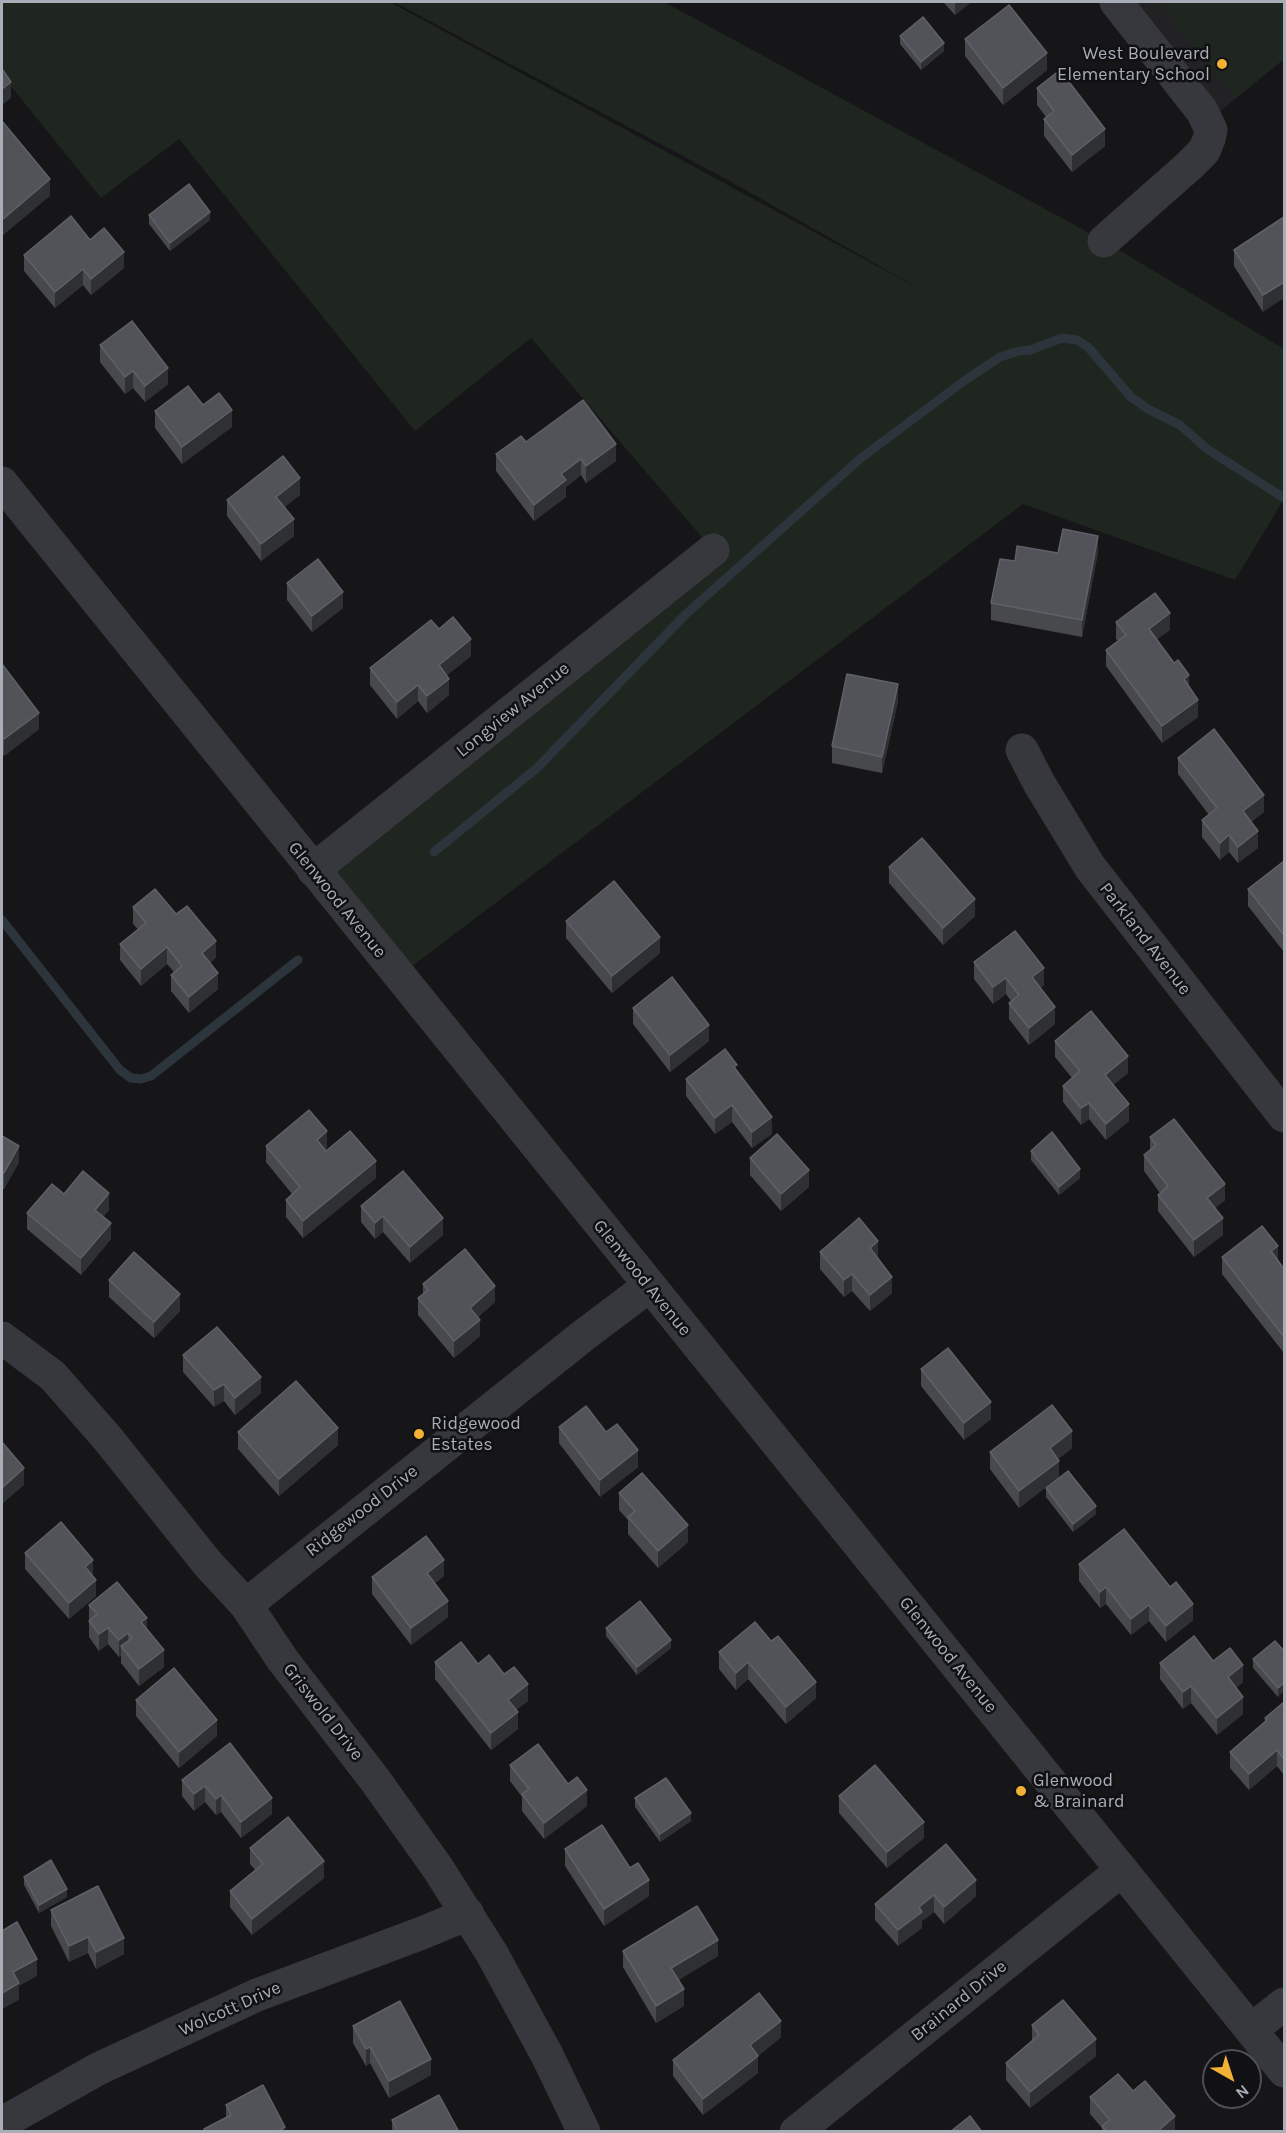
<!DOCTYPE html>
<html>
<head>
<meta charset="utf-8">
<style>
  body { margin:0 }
  #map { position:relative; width:1286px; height:2133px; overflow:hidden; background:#161618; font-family:Karla,sans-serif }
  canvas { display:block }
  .frame { position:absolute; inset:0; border:3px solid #a8adb8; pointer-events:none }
  .north { position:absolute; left:1202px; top:2049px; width:60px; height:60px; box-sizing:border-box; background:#111113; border:2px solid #4d4f55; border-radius:50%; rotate:141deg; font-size:16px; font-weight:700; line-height:24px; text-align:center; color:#a8adb8 }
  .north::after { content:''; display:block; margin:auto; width:21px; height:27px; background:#f2b134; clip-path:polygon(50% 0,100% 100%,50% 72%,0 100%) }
</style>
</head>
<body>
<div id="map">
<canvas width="1286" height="2133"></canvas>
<div class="frame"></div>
<div class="north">N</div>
</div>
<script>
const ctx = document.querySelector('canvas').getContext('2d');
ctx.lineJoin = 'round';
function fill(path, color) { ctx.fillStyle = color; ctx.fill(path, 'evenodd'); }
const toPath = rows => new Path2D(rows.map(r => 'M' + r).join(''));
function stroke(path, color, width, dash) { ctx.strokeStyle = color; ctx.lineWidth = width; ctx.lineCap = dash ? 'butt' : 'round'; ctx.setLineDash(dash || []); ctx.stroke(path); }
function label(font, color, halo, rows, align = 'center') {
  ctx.font = font + ' Karla,sans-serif'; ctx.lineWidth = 5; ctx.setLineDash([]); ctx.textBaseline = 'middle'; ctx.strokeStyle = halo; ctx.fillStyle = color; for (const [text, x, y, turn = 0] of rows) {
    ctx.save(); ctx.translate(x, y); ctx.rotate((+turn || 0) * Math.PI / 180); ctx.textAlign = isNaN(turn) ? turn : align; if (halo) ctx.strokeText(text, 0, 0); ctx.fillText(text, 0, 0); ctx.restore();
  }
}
const built = toPath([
  [1116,2,1284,2,1284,59,1207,122]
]);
const green = toPath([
  [2,2,390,2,925,292,726,179,394,2,664,2,1104,241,1284,349,1284,499,1235,580,1023,504,399,976,313,870,713,550,531,338,415,431,179,139,101,198,2,75],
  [1158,2,1284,2,1284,59,1236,98]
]);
const stream = toPath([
  [434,852,537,768,686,614,861,458,964,381,1000,357,1019,351,1030,350,1062,338,1077,340,1088,347,1131,397,1148,409,1180,425,1207,449,1284,498],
  [2,920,120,1070,131,1078,141,1079,151,1076,298,960]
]);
const minor = toPath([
  [1104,241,1190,165,1204,151,1209,139,1211,130,1202,111,1116,2],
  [2,483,1284,2071],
  [1022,750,1039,783,1090,867,1284,1116],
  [313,870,713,550],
  [2,1338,53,1376,108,1439,208,1564,246,1605,282,1659,375,1780,437,1867,491,1952,547,2055,584,2132],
  [246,1605,584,1335,649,1286],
  [1251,2030,1284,2004],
  [2,2123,98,2069,257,1995,422,1933,468,1914],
  [796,2132,1122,1870]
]);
const wall = toPath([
  [943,2,971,2,955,15],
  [900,36,944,51,921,70,900,44],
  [965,39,1047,70,1003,105,965,56],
  [1037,88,1105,146,1072,172,1044,136,1044,119,1046,117,1037,105],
  [149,215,210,220,170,251,149,224],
  [1284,217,1263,312,1234,266,1234,250],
  [90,240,124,268,91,295,83,285,55,308,24,271,24,255],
  [100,345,168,384,145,402,133,388,125,394,100,362],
  [155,411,232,427,182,464,155,428],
  [526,442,616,461,586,483,581,475,566,487,566,497,534,521,496,471,496,454],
  [300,495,284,507,294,536,261,561,227,516,227,500],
  [1098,552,1082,637,991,620,991,603,1015,561,1058,553],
  [287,583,343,608,312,632,287,600],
  [1116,622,1170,630,1157,639,1189,687,1198,717,1162,743,1106,666,1106,650,1118,641,1116,639],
  [439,629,471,656,447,675,449,695,427,713,418,701,397,719,370,685,370,668],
  [2,664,39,729,4,756,2,752],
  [898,701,882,773,832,763,832,746],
  [1178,758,1264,812,1251,822,1258,848,1238,863,1229,852,1220,860,1202,837,1202,820,1209,815,1178,774],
  [1284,861,1284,952,1248,906,1248,889],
  [889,867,975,916,943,945,889,883],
  [133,907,176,914,216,957,210,963,218,989,189,1013,171,991,171,975,174,972,167,964,141,986,120,960,120,944,138,929,133,924],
  [566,921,660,953,612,993,566,938],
  [974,962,1044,985,1040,988,1055,1024,1029,1045,1009,1019,1009,1003,1011,1001,1006,994,993,1004,974,979],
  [633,1008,709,1041,670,1072,633,1024],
  [1055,1041,1128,1073,1113,1085,1129,1121,1106,1140,1089,1119,1081,1125,1063,1102,1063,1086,1072,1078,1055,1057],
  [737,1072,772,1134,752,1148,732,1122,715,1134,686,1096,686,1079],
  [2,1136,19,1162,4,1189,2,1188],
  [1150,1137,1225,1200,1215,1208,1223,1235,1194,1257,1158,1211,1158,1195,1160,1193,1144,1171,1144,1155,1150,1150],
  [266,1146,327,1148,325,1149,326,1151,376,1178,303,1238,286,1217,286,1200,292,1194,266,1162],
  [1031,1151,1080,1178,1059,1195,1031,1160],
  [750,1158,809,1187,781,1211,750,1175],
  [64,1194,109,1210,103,1217,111,1239,81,1275,27,1229,27,1213],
  [361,1206,443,1235,410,1263,383,1232,375,1239,361,1222],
  [820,1252,878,1257,892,1293,870,1311,852,1291,844,1297,820,1269],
  [1222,1257,1278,1260,1284,1269,1284,1353,1222,1274],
  [109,1280,180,1311,154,1338,109,1297],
  [423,1284,495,1302,478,1317,480,1336,454,1358,418,1315,418,1298,423,1294],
  [183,1355,261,1393,235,1415,224,1401,214,1407,183,1372],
  [921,1369,991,1419,964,1440,921,1386],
  [559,1427,606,1432,638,1467,600,1497,559,1443],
  [238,1432,338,1445,279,1496,238,1449],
  [1072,1448,1058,1459,1059,1477,1019,1508,990,1469,990,1452],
  [1046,1488,1096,1514,1073,1532,1046,1497],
  [619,1493,688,1542,658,1568,628,1534,628,1520,619,1510],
  [25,1553,96,1596,69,1619,25,1569],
  [1079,1564,1193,1620,1166,1642,1149,1621,1131,1635,1106,1604,1100,1608,1079,1581],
  [444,1576,435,1583,448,1617,411,1645,372,1594,372,1577],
  [89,1605,147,1629,164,1667,139,1686,121,1663,121,1655,119,1657,108,1644,99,1651,89,1637],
  [755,1622,816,1698,786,1724,748,1679,736,1690,719,1669,719,1652],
  [606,1628,671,1648,637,1675,606,1636],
  [1284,1651,1278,1697,1253,1668,1253,1659],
  [1213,1661,1243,1682,1236,1688,1243,1714,1217,1735,1191,1703,1183,1709,1160,1679,1160,1663],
  [435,1662,504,1674,528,1701,516,1710,518,1729,491,1750,435,1679],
  [136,1700,217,1736,179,1768,136,1716],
  [1284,1702,1284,1775,1277,1766,1249,1790,1230,1768,1230,1752,1265,1722,1265,1718],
  [230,1743,272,1814,241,1838,221,1812,216,1815,205,1802,194,1811,182,1796,182,1780],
  [510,1765,568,1784,587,1806,544,1839,522,1811,522,1797,510,1781],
  [839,1796,924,1838,887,1868,839,1813],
  [635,1798,691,1821,660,1842,635,1807],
  [946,1844,976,1896,944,1924,934,1912,922,1921,922,1928,898,1946,875,1920,875,1904],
  [250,1848,324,1878,252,1935,230,1907,230,1891,255,1870,250,1864],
  [565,1849,649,1896,604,1926,565,1866],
  [24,1877,67,1897,39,1913,24,1885],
  [51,1910,124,1954,96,1969,88,1953,69,1962,51,1926],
  [623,1951,718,1956,678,1980,684,2006,656,2023,623,1967],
  [1032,2025,1096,2056,1030,2108,1006,2080,1006,2063,1032,2041],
  [353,2026,431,2075,389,2098,370,2063,366,2066,353,2043],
  [781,2037,758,2056,758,2073,703,2115,673,2076,673,2060],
  [1133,2091,1175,2132,1102,2132,1102,2128,1090,2114,1090,2097],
  [226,2105,285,2132,204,2132,204,2129,226,2118],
  [392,2120,459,2132,392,2132]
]);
const shadedWall = toPath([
  [955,2,971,2,955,15],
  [944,43,944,51,921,70,921,62],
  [1047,53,1047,70,1003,105,1003,88],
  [11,82,11,98,2,105,2,89],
  [1105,129,1105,146,1072,172,1072,155],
  [50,179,50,196,2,236,2,220],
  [210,212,210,220,170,251,170,243],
  [124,252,124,268,91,295,91,279],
  [83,269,83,285,55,308,55,292],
  [1284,282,1284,298,1263,312,1263,295],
  [168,368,168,384,145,402,145,386],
  [133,371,133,388,125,394,125,377],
  [232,410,232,427,182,464,182,447],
  [616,444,616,461,586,483,586,466],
  [581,459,581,475,566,487,566,497,534,521,534,505,561,474],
  [300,478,300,495,276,514,276,497],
  [294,519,294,536,261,561,261,544],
  [1098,536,1098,552,1082,637,1082,620],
  [343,592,343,608,312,632,312,616],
  [1170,613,1170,630,1149,645,1149,629],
  [471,639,471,656,439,682,439,665],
  [1189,675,1189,692,1184,679],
  [449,679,449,695,427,713,427,696],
  [898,684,898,701,882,773,882,757],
  [418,685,418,701,397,719,397,702],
  [1198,700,1198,717,1162,743,1162,726],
  [39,713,39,729,4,756,4,739],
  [1264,795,1264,812,1243,828,1243,811],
  [1258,831,1258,848,1238,863,1238,847],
  [1229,835,1229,852,1220,860,1220,843],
  [975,899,975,916,943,945,943,928],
  [660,937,660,953,612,993,612,976],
  [216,941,216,957,202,969,202,953],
  [167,947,167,964,141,986,141,969],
  [1044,968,1044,985,1032,994,1032,977],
  [218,973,218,989,189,1013,189,997],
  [1006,978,1006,994,993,1004,993,987],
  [1055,1007,1055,1024,1029,1045,1029,1028],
  [709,1025,709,1041,670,1072,670,1055],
  [1128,1056,1128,1073,1105,1091,1105,1075],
  [1089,1103,1089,1119,1081,1125,1081,1108],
  [1129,1104,1129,1121,1106,1140,1106,1124],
  [732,1105,732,1122,715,1134,715,1118],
  [772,1117,772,1134,752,1148,752,1132],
  [327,1131,327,1148,317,1156,317,1140],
  [19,1146,19,1162,4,1189,4,1173],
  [376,1161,376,1178,303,1238,303,1221],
  [1080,1169,1080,1178,1059,1195,1059,1187],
  [809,1170,809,1187,781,1211,781,1194],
  [1225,1184,1225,1200,1207,1214,1207,1198],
  [109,1193,109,1210,95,1226,95,1210],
  [383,1216,383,1232,375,1239,375,1223],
  [443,1218,443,1235,410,1263,410,1247],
  [1223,1218,1223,1235,1194,1257,1194,1240],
  [111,1223,111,1239,81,1275,81,1258],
  [878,1241,878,1258,870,1248],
  [1278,1246,1278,1262,1271,1251],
  [852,1274,852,1291,844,1297,844,1280],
  [892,1277,892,1293,870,1311,870,1295],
  [495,1286,495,1302,470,1324,470,1308],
  [180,1294,180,1311,154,1338,154,1322],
  [480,1320,480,1336,454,1358,454,1341],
  [261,1377,261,1393,235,1415,235,1398],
  [224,1384,224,1401,214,1407,214,1390],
  [991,1402,991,1419,964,1440,964,1423],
  [338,1428,338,1445,279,1496,279,1479],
  [1072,1431,1072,1448,1050,1465,1050,1448],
  [638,1450,638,1467,600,1497,600,1480],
  [1059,1461,1059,1477,1019,1508,1019,1491],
  [24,1468,24,1485,2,1504,2,1488],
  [1096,1506,1096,1514,1073,1532,1073,1524],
  [688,1525,688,1542,658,1568,658,1551],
  [93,1560,93,1577,85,1567],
  [444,1560,444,1576,427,1589,427,1573],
  [96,1580,96,1596,69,1619,69,1603],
  [1106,1587,1106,1604,1100,1608,1100,1592],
  [448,1601,448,1617,411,1645,411,1628],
  [1193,1604,1193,1620,1166,1642,1166,1626],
  [1149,1605,1149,1621,1131,1635,1131,1619],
  [147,1618,147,1634,141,1622],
  [108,1628,108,1644,99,1651,99,1634],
  [128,1633,128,1649,121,1646,121,1655,119,1657,119,1640],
  [671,1640,671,1648,637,1675,637,1667],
  [164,1650,164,1667,139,1686,139,1669],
  [748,1662,748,1679,736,1690,736,1673],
  [1243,1665,1243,1682,1228,1694,1228,1677],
  [816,1682,816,1698,786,1724,786,1707],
  [1284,1683,1284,1691,1278,1697,1278,1688],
  [528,1684,528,1701,508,1716,508,1700],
  [1191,1686,1191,1703,1183,1709,1183,1692],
  [1243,1697,1243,1714,1217,1735,1217,1718],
  [518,1712,518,1729,491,1750,491,1733],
  [217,1720,217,1736,179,1768,179,1752],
  [1277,1750,1277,1766,1249,1790,1249,1774],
  [205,1786,205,1802,194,1811,194,1794],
  [587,1790,587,1806,544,1839,544,1823],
  [221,1795,221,1812,216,1815,216,1799],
  [272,1798,272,1814,241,1838,241,1822],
  [691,1813,691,1821,660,1842,660,1834],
  [924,1822,924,1838,887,1868,887,1852],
  [324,1861,324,1878,252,1935,252,1919],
  [649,1880,649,1896,604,1926,604,1909],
  [976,1880,976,1896,944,1924,944,1907],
  [67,1889,67,1897,39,1913,39,1905],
  [934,1895,934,1912,922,1921,922,1928,898,1946,898,1930,919,1907],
  [88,1937,88,1953,69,1962,69,1946],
  [124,1938,124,1954,96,1969,96,1952],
  [718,1940,718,1956,671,1985,671,1968],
  [37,1959,37,1976,19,1986,19,2000,2,2009,2,1993,13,1972],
  [684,1989,684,2006,656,2023,656,2006],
  [781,2021,781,2037,750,2062,750,2045],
  [1096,2039,1096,2056,1030,2108,1030,2092],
  [370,2047,370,2063,366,2066,366,2049],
  [758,2056,758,2073,703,2115,703,2099],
  [431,2059,431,2075,389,2098,389,2081],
  [1175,2116,1175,2132,1157,2132],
  [285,2127,285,2132,277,2132]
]);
const building = toPath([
  [1009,5,1047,53,1003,88,965,39,1009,5],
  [923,17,944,43,921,62,900,36,923,17],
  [2,69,11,82,2,89,2,69],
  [1060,70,1105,129,1072,155,1044,119,1054,111,1037,88,1060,70],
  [2,121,50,179,2,220,2,121],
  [189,184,210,212,170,243,149,215,189,184],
  [71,216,90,240,104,228,124,252,91,279,83,269,55,292,24,255,71,216],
  [1284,217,1284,282,1263,295,1234,250,1284,217],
  [132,321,168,368,145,386,133,371,125,377,100,345,132,321],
  [188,386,203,405,219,393,232,410,182,447,155,411,188,386],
  [583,400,616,444,586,466,581,459,561,474,566,480,534,505,496,454,521,436,526,442,583,400],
  [283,456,300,478,276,497,294,519,261,544,227,500,283,456],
  [1063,529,1098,536,1082,620,991,603,1000,559,1015,561,1017,546,1058,553,1063,529],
  [318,559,343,592,312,616,287,583,318,559],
  [1155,593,1170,613,1149,629,1174,663,1178,660,1189,675,1184,679,1198,700,1162,726,1106,650,1126,635,1116,622,1155,593],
  [453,617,471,639,439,665,449,679,427,696,418,685,397,702,370,668,431,620,439,629,453,617],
  [2,664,39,713,4,739,2,735,2,664],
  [847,674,898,684,882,757,832,746,847,674],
  [1214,729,1264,795,1243,811,1258,831,1238,847,1229,835,1220,843,1202,820,1217,808,1178,758,1214,729],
  [922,838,975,899,943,928,889,867,922,838],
  [1284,861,1284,935,1248,889,1284,861],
  [614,881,660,937,612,976,566,921,614,881],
  [155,889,176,914,187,906,216,941,202,953,218,973,189,997,171,975,182,966,167,947,141,969,120,944,146,923,133,907,155,889],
  [1015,931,1044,968,1032,977,1055,1007,1029,1028,1009,1003,1019,995,1006,978,993,987,974,962,1015,931],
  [672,977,709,1025,670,1055,633,1008,672,977],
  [1091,1011,1128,1056,1105,1075,1129,1104,1106,1124,1089,1103,1081,1108,1063,1086,1080,1071,1055,1041,1091,1011],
  [725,1049,737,1065,734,1067,772,1117,752,1132,732,1105,715,1118,686,1079,725,1049],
  [309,1110,327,1131,317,1140,326,1151,350,1131,376,1161,303,1221,286,1200,300,1187,266,1146,309,1110],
  [1174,1119,1225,1184,1207,1198,1223,1218,1194,1240,1158,1195,1168,1186,1144,1155,1156,1145,1150,1137,1174,1119],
  [1052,1132,1080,1169,1059,1187,1031,1151,1052,1132],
  [777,1134,809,1170,781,1194,750,1158,777,1134],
  [2,1136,19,1146,4,1173,2,1171,2,1136],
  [83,1171,109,1193,95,1210,111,1223,81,1258,27,1213,52,1184,64,1194,83,1171],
  [403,1171,443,1218,410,1247,383,1216,375,1223,361,1206,403,1171],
  [859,1218,878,1241,870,1248,892,1277,870,1295,852,1274,844,1280,820,1252,859,1218],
  [1262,1226,1278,1246,1271,1251,1284,1269,1284,1337,1222,1257,1262,1226],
  [465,1249,495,1286,470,1308,480,1320,454,1341,418,1298,428,1290,423,1284,465,1249],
  [134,1252,180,1294,154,1322,109,1280,134,1252],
  [217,1327,261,1377,235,1398,224,1384,214,1390,183,1355,217,1327],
  [948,1348,991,1402,964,1423,921,1369,948,1348],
  [296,1381,338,1428,279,1479,238,1432,296,1381],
  [1052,1405,1072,1431,1050,1448,1059,1461,1019,1491,990,1452,1052,1405],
  [586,1406,606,1432,617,1424,638,1450,600,1480,559,1427,586,1406],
  [2,1442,24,1468,2,1488,2,1442],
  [1068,1471,1096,1506,1073,1524,1046,1488,1068,1471],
  [642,1473,688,1525,658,1551,628,1517,635,1511,619,1493,642,1473],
  [61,1522,93,1560,85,1567,96,1580,69,1603,25,1553,61,1522],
  [1124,1529,1170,1587,1176,1582,1193,1604,1166,1626,1149,1605,1131,1619,1106,1587,1100,1592,1079,1564,1124,1529],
  [426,1536,444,1560,427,1573,448,1601,411,1628,372,1577,426,1536],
  [117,1582,147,1618,141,1622,164,1650,139,1669,121,1646,132,1638,128,1633,119,1640,108,1628,99,1634,89,1621,97,1614,89,1605,117,1582],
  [640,1601,671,1640,637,1667,606,1628,640,1601],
  [755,1622,771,1641,778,1636,816,1682,786,1707,748,1662,736,1673,719,1652,755,1622],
  [1194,1636,1213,1661,1230,1648,1243,1665,1228,1677,1243,1697,1217,1718,1191,1686,1183,1692,1160,1663,1194,1636],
  [1275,1641,1284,1651,1284,1683,1278,1688,1253,1659,1275,1641],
  [461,1642,478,1664,489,1655,504,1674,514,1667,528,1684,508,1700,518,1712,491,1733,435,1662,461,1642],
  [174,1668,217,1720,179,1752,136,1700,174,1668],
  [1284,1702,1284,1759,1277,1750,1249,1774,1230,1752,1267,1720,1265,1718,1284,1702],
  [230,1743,272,1798,241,1822,221,1795,216,1799,205,1786,194,1794,182,1780,230,1743],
  [538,1744,568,1784,577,1777,587,1790,544,1823,522,1794,529,1789,510,1765,538,1744],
  [875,1765,924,1822,887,1852,839,1796,875,1765],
  [666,1778,691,1813,660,1834,635,1798,666,1778],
  [288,1817,324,1861,252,1919,230,1891,263,1864,250,1848,288,1817],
  [602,1825,630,1868,638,1863,649,1880,604,1909,565,1849,602,1825],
  [946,1844,976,1880,944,1907,934,1895,919,1907,922,1912,898,1930,875,1904,946,1844],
  [51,1860,67,1889,39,1905,24,1877,51,1860],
  [98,1886,124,1938,96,1952,88,1937,69,1946,51,1910,98,1886],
  [697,1906,718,1940,671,1968,684,1989,656,2006,623,1951,697,1906],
  [17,1922,37,1959,13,1972,19,1983,2,1993,2,1931,17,1922],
  [759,1993,781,2021,750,2045,758,2056,703,2099,673,2060,759,1993],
  [1063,2000,1096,2039,1030,2092,1006,2063,1039,2035,1032,2025,1063,2000],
  [400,2001,431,2059,389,2081,370,2047,366,2049,353,2026,400,2001],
  [1118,2074,1133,2091,1145,2081,1175,2116,1157,2132,1107,2132,1102,2126,1110,2120,1090,2097,1118,2074],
  [263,2085,285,2127,277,2132,205,2132,204,2129,231,2115,226,2105,263,2085],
  [439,2095,459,2132,398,2132,392,2120,439,2095],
  [970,2116,982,2132,950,2132,970,2116]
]);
const markers = [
  [1222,64,6,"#f2b134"],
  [419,1434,6,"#f2b134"],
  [1021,1791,6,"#f2b134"]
];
const poiNames = [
  ["West Boulevard",1210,54,"right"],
  ["Elementary School",1210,75,"right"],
  ["Ridgewood",431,1424],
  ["Estates",431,1445],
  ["Glenwood",1033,1781],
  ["& Brainard",1033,1802]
];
const streetNames = [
  ["Longview Avenue",513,710,-39],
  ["Glenwood Avenue",337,900,51],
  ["Parkland Avenue",1145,939,52],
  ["Glenwood Avenue",642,1278,51],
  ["Ridgewood Drive",362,1511,-38],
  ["Glenwood Avenue",948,1655,51],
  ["Griswold Drive",323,1712,52],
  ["Brainard Drive",959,2001,-39],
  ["Wolcott Drive",230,2009,-24]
];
fill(built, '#222225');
fill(green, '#1e261f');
stroke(stream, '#2c353c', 9);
stroke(minor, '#37383d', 33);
fill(wall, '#47494d');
fill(shadedWall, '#2f3033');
fill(building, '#525359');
stroke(building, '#5f6168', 1.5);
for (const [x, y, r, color] of markers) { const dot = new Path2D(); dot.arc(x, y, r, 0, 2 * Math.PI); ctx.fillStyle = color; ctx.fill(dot); stroke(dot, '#111113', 2); }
label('18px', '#a8adb8', '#111113', poiNames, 'left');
label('18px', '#a8adb8', '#111113', streetNames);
</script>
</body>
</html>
